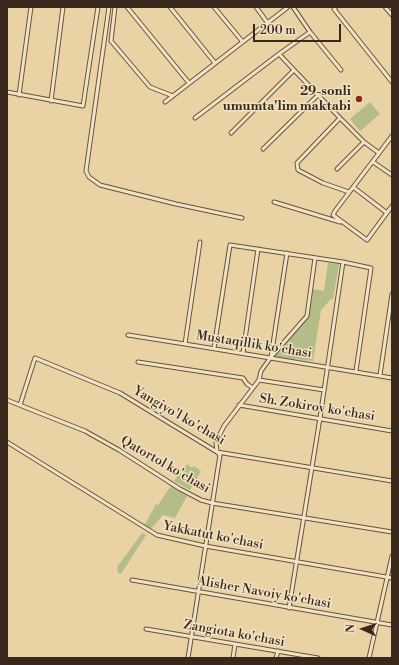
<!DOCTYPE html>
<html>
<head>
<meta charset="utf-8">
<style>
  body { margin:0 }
  #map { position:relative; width:399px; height:665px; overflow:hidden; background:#e9d3a4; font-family:"Libre Bodoni",serif }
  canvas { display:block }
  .frame { position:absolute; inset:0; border:8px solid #3b281c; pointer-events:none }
  .north { position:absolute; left:343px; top:609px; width:40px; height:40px; -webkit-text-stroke:3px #f1e2c4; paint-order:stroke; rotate:273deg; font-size:11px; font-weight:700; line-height:16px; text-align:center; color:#3b281c }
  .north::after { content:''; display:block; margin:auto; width:14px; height:18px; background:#3b281c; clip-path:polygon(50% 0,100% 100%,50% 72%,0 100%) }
  .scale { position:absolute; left:253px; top:24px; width:88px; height:18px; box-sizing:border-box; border:2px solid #3b281c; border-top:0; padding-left:5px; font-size:12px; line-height:14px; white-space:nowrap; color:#3b281c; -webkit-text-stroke:3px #f1e2c4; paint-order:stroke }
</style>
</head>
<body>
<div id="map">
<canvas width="399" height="665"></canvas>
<div class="frame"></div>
<div class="north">N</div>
<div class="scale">200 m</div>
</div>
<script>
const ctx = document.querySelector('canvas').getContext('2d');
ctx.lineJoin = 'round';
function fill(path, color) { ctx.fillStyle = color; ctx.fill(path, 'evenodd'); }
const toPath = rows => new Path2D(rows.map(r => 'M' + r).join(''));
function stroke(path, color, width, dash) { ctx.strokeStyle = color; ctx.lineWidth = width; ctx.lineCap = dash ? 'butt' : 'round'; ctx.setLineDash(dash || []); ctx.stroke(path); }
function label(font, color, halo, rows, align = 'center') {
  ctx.font = font + ' "Libre Bodoni",serif'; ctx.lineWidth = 3; ctx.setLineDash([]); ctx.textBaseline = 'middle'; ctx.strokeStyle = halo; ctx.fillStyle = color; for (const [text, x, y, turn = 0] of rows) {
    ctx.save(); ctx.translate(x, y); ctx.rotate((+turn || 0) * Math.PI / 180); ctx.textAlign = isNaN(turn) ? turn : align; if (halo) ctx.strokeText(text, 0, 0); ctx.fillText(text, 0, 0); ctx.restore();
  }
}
const green = toPath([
  [370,102,380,114,360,131,350,119],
  [328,263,339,264,333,299,331,299,321,310,313,361,273,357,308,316,312,289,324,291],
  [187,464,192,468,194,466,201,471,190,490,174,481],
  [171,486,187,496,175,518,163,515,150,530,144,526,156,504,158,505],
  [142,533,146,535,121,574,118,573,117,567]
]);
const minor = toPath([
  [109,7,86,171,89,177,100,185,176,204,242,218],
  [115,7,111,41,150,87,173,96],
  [127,7,189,83],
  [170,7,215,63],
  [214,7,242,41],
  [256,7,267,22],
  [336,7,334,9,392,82],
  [385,7,392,15],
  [310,32,341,70],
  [294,70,340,118],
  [7,92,83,106,98,7],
  [19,95,31,7],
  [51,101,63,7],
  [165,102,288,7],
  [195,118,279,54,310,32,293,7],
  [231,133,294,70,279,54],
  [392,136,335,211,333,215,367,240,392,206],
  [364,142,379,153],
  [263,149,317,96],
  [373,162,392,175],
  [337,169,364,142,340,118,297,163,298,170,323,183,349,192],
  [353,187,387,213],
  [274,202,340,222],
  [200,242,185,344,392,378],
  [128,335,185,344],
  [214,348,230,245,343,262,371,268,356,371],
  [243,353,258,249],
  [271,357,287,253],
  [138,362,243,378,247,384,253,388],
  [380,375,392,294],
  [259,380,324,390],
  [7,400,85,431,119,450,180,489,201,500,212,503,392,532],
  [20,405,35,358,120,393,217,452,392,481],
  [239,405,392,431],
  [7,442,157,535,205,546,392,578],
  [132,580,392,625],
  [289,608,320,418,343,262],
  [146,629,318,658],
  [188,658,220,455,217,452,216,442,224,426,253,388,259,380,261,371,271,357,307,316,315,258],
  [233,658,235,644],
  [276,658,278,651],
  [369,658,392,556]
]);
const markers = [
  [359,99,4,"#8f2418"]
];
const poiNames = [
  ["29-sonli",351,92],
  ["umumta'lim maktabi",351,107]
];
const streetNames = [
  ["Mustaqillik ko'chasi",254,345,9],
  ["Sh. Zokirov ko'chasi",317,408,9],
  ["Yangiyo'l ko'chasi",179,416,30],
  ["Qatortol ko'chasi",165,465,30],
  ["Yakkatut ko'chasi",213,536,11],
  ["Alisher Navoiy ko'chasi",264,593,10],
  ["Zangiota ko'chasi",234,634,10]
];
fill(green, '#b4bd88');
stroke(minor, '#66533e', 5);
stroke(minor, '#f1e2c4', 3);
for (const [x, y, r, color] of markers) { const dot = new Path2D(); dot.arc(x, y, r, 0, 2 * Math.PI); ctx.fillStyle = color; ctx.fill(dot); stroke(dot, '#f1e2c4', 1.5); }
label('bold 13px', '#3b281c', '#f1e2c4', poiNames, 'right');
label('13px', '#3b281c', '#f1e2c4', streetNames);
</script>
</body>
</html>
